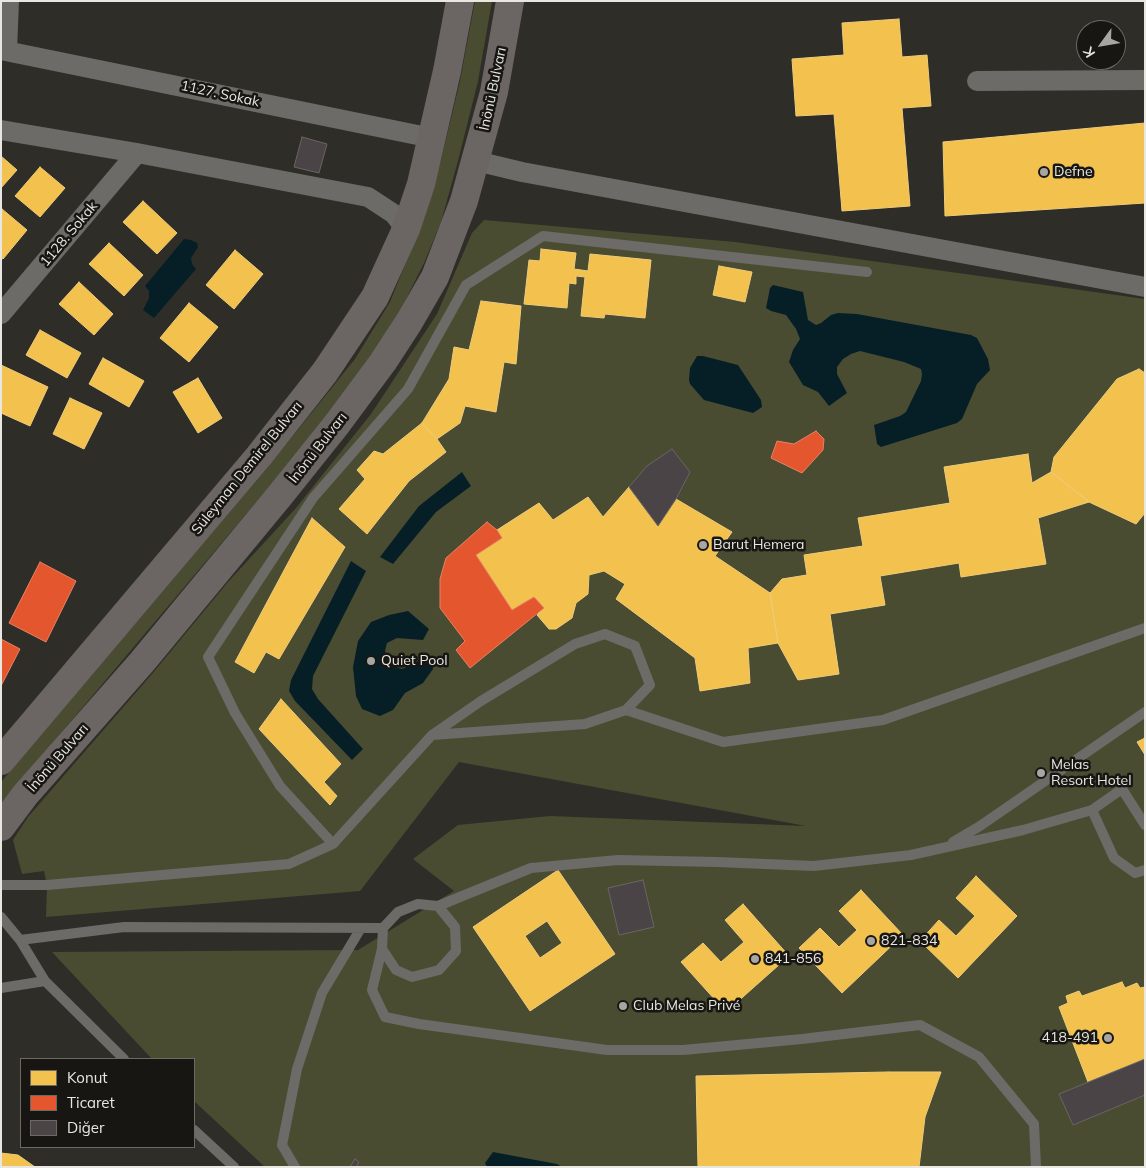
<!DOCTYPE html>
<html>
<head>
<meta charset="utf-8">
<style>
  body { margin:0 }
  #map { position:relative; width:1146px; height:1168px; overflow:hidden; background:#2f2d28; font-family:Mulish,sans-serif }
  canvas { display:block }
  .frame { position:absolute; inset:0; border:2px solid #e9e7e1; pointer-events:none }
  .legend { position:absolute; left:20px; top:1058px; width:175px; height:90px; box-sizing:border-box; background:#181612; border:1px solid #6c6a65; margin:0; padding:6px 9px; list-style:none; font-size:15px; color:#e9e7e1 }
  .legend li { display:flex; align-items:center; gap:10px; height:25px }
  .legend b { width:25px; border:1px solid #6c6a65 }
  .north { position:absolute; left:1076px; top:20px; width:50px; height:50px; box-sizing:border-box; background:#181612; border:1px solid #6c6a65; border-radius:50%; rotate:238deg; font-size:14px; font-weight:700; line-height:20px; text-align:center; color:#e9e7e1 }
  .north::after { content:''; display:block; margin:auto; width:18px; height:22px; background:#a8a6a0; clip-path:polygon(50% 0,100% 100%,50% 72%,0 100%) }
</style>
</head>
<body>
<div id="map">
<canvas width="1146" height="1168"></canvas>
<div class="frame"></div>
<ul class="legend">
<li><b style="height:14px;background:#f2c14e"></b>Konut</li>
<li><b style="height:14px;background:#e4572e"></b>Ticaret</li>
<li><b style="height:14px;background:#4a4447"></b>Diğer</li>
</ul>
<div class="north">K</div>
</div>
<script>
const ctx = document.querySelector('canvas').getContext('2d');
ctx.lineJoin = 'round';
function fill(path, color) { ctx.fillStyle = color; ctx.fill(path, 'evenodd'); }
const toPath = rows => new Path2D(rows.map(r => 'M' + r).join(''));
function stroke(path, color, width, dash) { ctx.strokeStyle = color; ctx.lineWidth = width; ctx.lineCap = dash ? 'butt' : 'round'; ctx.setLineDash(dash || []); ctx.stroke(path); }
function label(font, color, halo, rows, align = 'center') {
  ctx.font = font + ' Mulish,sans-serif'; ctx.lineWidth = 5; ctx.setLineDash([]); ctx.textBaseline = 'middle'; ctx.strokeStyle = halo; ctx.fillStyle = color; for (const [text, x, y, turn = 0] of rows) {
    ctx.save(); ctx.translate(x, y); ctx.rotate((+turn || 0) * Math.PI / 180); ctx.textAlign = isNaN(turn) ? turn : align; if (halo) ctx.strokeText(text, 0, 0); ctx.fillText(text, 0, 0); ctx.restore();
  }
}
const green = toPath([
  [475,1,492,1,478,81,458,161,441,222,424,263,403,305,370,360,330,411,279,475,1,804,1,782,268,467,355,359,390,302,417,235,441,160,460,81],
  [484,220,735,242,1145,299,1145,1167,265,1167,194,1101,194,1059,152,1059,52,952,358,950,454,891,413,859,458,825,550,816,806,826,459,762,360,891,46,917,47,885,44,871,22,874,13,840,28,817,152,674,228,582,296,508,371,414,437,314,472,233]
]);
const water = toPath([
  [184,239,191,240,197,243,198,247,191,258,192,264,196,269,154,318,143,310,149,298,149,291,145,286],
  [773,285,803,292,808,320,816,325,821,323,831,315,838,313,857,314,971,335,977,338,988,359,990,370,977,384,962,419,957,423,881,447,877,444,874,425,900,416,906,412,921,381,922,374,921,369,904,362,860,351,851,354,843,359,837,367,837,374,847,393,829,406,818,392,803,385,789,362,793,350,800,339,796,329,786,315,771,311,766,308,770,288],
  [697,356,703,356,738,365,761,400,762,407,753,413,704,400,690,384,689,380,690,368],
  [462,472,471,486,436,512,393,564,380,557,419,506],
  [351,561,366,571,313,676,312,689,318,699,363,749,352,760,295,701,289,691,291,680],
  [408,611,429,629,423,640,397,638,387,643,385,651,389,665,402,669,412,665,422,658,431,656,433,669,423,683,405,693,393,710,380,716,362,709,356,696,353,667,358,641,371,622,389,615],
  [493,1152,557,1164,562,1167,487,1167,485,1163]
]);
const homes = toPath([
  [899,19,902,57,927,55,931,106,902,108,910,206,842,211,834,114,796,116,792,59,844,55,842,23,899,19],
  [1145,123,1145,203,945,216,943,142,1145,123],
  [1,156,17,170,1,188,1,156],
  [40,167,65,188,40,217,15,196,40,167],
  [143,201,177,233,157,254,123,222,143,201],
  [2,209,27,230,3,259,1,258,2,209],
  [109,243,143,275,124,296,89,264,109,243],
  [541,249,576,253,574,269,588,271,590,254,651,260,645,318,605,314,604,318,581,316,585,277,576,276,576,284,569,283,567,308,524,304,529,260,540,261,541,249],
  [235,250,263,274,234,309,206,285,235,250],
  [719,266,752,272,745,302,713,295,719,266],
  [79,282,113,314,94,335,59,304,79,282],
  [481,301,521,306,516,364,504,362,496,412,465,406,460,423,437,439,422,423,449,379,454,347,469,350,481,301],
  [189,303,218,327,189,362,160,338,189,303],
  [40,330,81,353,67,378,26,355,40,330],
  [103,358,144,381,129,407,89,384,103,358],
  [1,365,48,387,30,426,1,413,1,365],
  [1139,369,1145,373,1145,513,1136,524,1089,502,1051,472,1054,457,1117,379,1139,369],
  [198,378,222,418,198,433,173,392,198,378],
  [70,398,102,413,84,449,53,434,70,398],
  [422,423,437,439,446,452,409,481,367,534,339,509,365,479,357,470,374,451,383,454,422,423],
  [1028,454,1032,483,1051,472,1089,502,1038,518,1046,564,961,577,959,563,880,576,885,605,830,614,839,674,798,680,778,643,770,593,782,579,807,575,804,555,863,546,858,518,950,503,944,467,1028,454],
  [629,487,658,526,676,499,732,532,715,556,770,593,778,643,748,648,750,683,700,691,695,658,616,599,625,584,604,571,589,575,588,594,576,603,572,618,556,629,549,629,537,615,544,608,534,597,512,610,476,555,502,538,497,530,539,503,553,520,588,497,603,517,629,487],
  [312,518,345,547,279,659,266,652,254,673,235,662,312,518],
  [281,699,341,764,324,782,337,796,330,805,259,729,281,699],
  [1145,738,1145,755,1137,742,1145,738],
  [558,870,615,954,530,1011,473,927,558,870],
  [547,921,562,943,540,958,525,936,547,921],
  [976,876,1017,916,958,978,920,941,939,920,956,936,975,916,956,898,976,876],
  [861,890,903,935,842,993,799,948,820,928,839,947,857,930,839,911,861,890],
  [743,904,789,956,726,1012,681,962,703,943,721,962,744,942,725,920,743,904],
  [1122,982,1125,988,1137,983,1140,988,1145,987,1145,1059,1088,1082,1059,1007,1068,1003,1066,996,1079,991,1082,996,1122,982],
  [888,1072,941,1072,925,1117,919,1167,698,1167,696,1076,888,1072],
  [1,1153,18,1155,35,1167,1,1167,1,1153]
]);
const shops = toPath([
  [816,431,824,439,823,450,802,473,771,458,777,441,794,444,816,431],
  [487,522,497,530,502,538,476,555,512,610,534,597,544,608,470,668,456,650,465,641,440,608,440,579,446,558,487,522],
  [40,562,76,581,46,642,9,623,40,562],
  [1,639,20,649,1,686,1,639]
]);
const building = toPath([
  [302,137,327,144,319,173,294,167,302,137],
  [672,449,690,472,676,499,658,526,629,487,647,466,672,449],
  [643,880,654,927,619,935,608,888,643,880],
  [1145,1059,1145,1095,1073,1125,1059,1094,1145,1059],
  [355,1159,359,1162,356,1167,350,1167,355,1159]
]);
const service = toPath([
  [626,710,723,742,883,720,1145,628],
  [1092,810,1114,858,1135,873,1145,870],
  [953,842,980,826,1145,712],
  [333,844,280,786,235,713,208,657,313,498,408,389,466,285,543,236,867,272],
  [1,885,47,885,289,864,333,844,432,735,481,701,575,644,605,634,635,646,650,685,626,710,585,724,432,735],
  [438,906,531,868,618,860,717,862,814,866,911,855,1023,830,1092,810,1122,789,1145,825],
  [1,917,20,940,45,981],
  [20,940,124,927,383,928,382,949,372,990,385,1017,419,1024,607,1050,683,1050,802,1039,920,1025,979,1057,1034,1124,1036,1167],
  [382,949,396,970,412,977,439,970,456,951,455,927,438,906,418,904,398,912,383,928],
  [1,988,45,981,124,1059],
  [194,1130,234,1167],
  [295,1167,282,1145,297,1069,322,993,361,928]
]);
const minor = toPath([
  [1,50,432,138],
  [7,51,9,1],
  [977,81,1145,80],
  [1,130,137,153,368,197,394,214,406,229],
  [476,161,522,172,1145,287],
  [1,314,137,153]
]);
const secondary = toPath([
  [1,761,259,456,325,372,375,297,406,229,421,184,447,71,460,1],
  [1,827,25,795,142,662,281,494,337,424,383,362,409,322,435,277,464,201,494,92,510,1]
]);
const markers = [
  [1044,172,5,"#a8a6a0"],
  [703,545,5,"#a8a6a0"],
  [371,661,5,"#a8a6a0"],
  [1041,773,5,"#a8a6a0"],
  [871,941,5,"#a8a6a0"],
  [755,959,5,"#a8a6a0"],
  [623,1006,5,"#a8a6a0"],
  [1108,1038,5,"#a8a6a0"]
];
const streetNames = [
  ["İnönü Bulvarı",493,89,-78],
  ["1127. Sokak",220,94,12],
  ["1128. Sokak",69,234,-50],
  ["İnönü Bulvarı",318,448,-52],
  ["Süleyman Demirel Bulvarı",247,468,-51],
  ["İnönü Bulvarı",58,758,-49]
];
const poiNames = [
  ["Defne",1054,172],
  ["Barut Hemera",713,545],
  ["Quiet Pool",381,661],
  ["Melas",1051,765],
  ["Resort Hotel",1051,781],
  ["821-834",881,941],
  ["841-856",765,959],
  ["Club Melas Privé",633,1006],
  ["418-491",1098,1038,"right"]
];
fill(green, '#4a4c32');
fill(water, '#061f27');
fill(homes, '#f2c14e');
stroke(homes, '#efcc7a', 1);
fill(shops, '#e4572e');
stroke(shops, '#e68264', 1);
fill(building, '#4a4447');
stroke(building, '#686665', 1);
stroke(service, '#6d6b67', 10);
stroke(minor, '#6d6b67', 20);
stroke(secondary, '#6b6563', 28);
for (const [x, y, r, color] of markers) { const dot = new Path2D(); dot.arc(x, y, r, 0, 2 * Math.PI); ctx.fillStyle = color; ctx.fill(dot); stroke(dot, '#181612', 2); }
label('14px', '#e9e7e1', '#181612', streetNames);
label('14px', '#e9e7e1', '#181612', poiNames, 'left');
</script>
</body>
</html>
